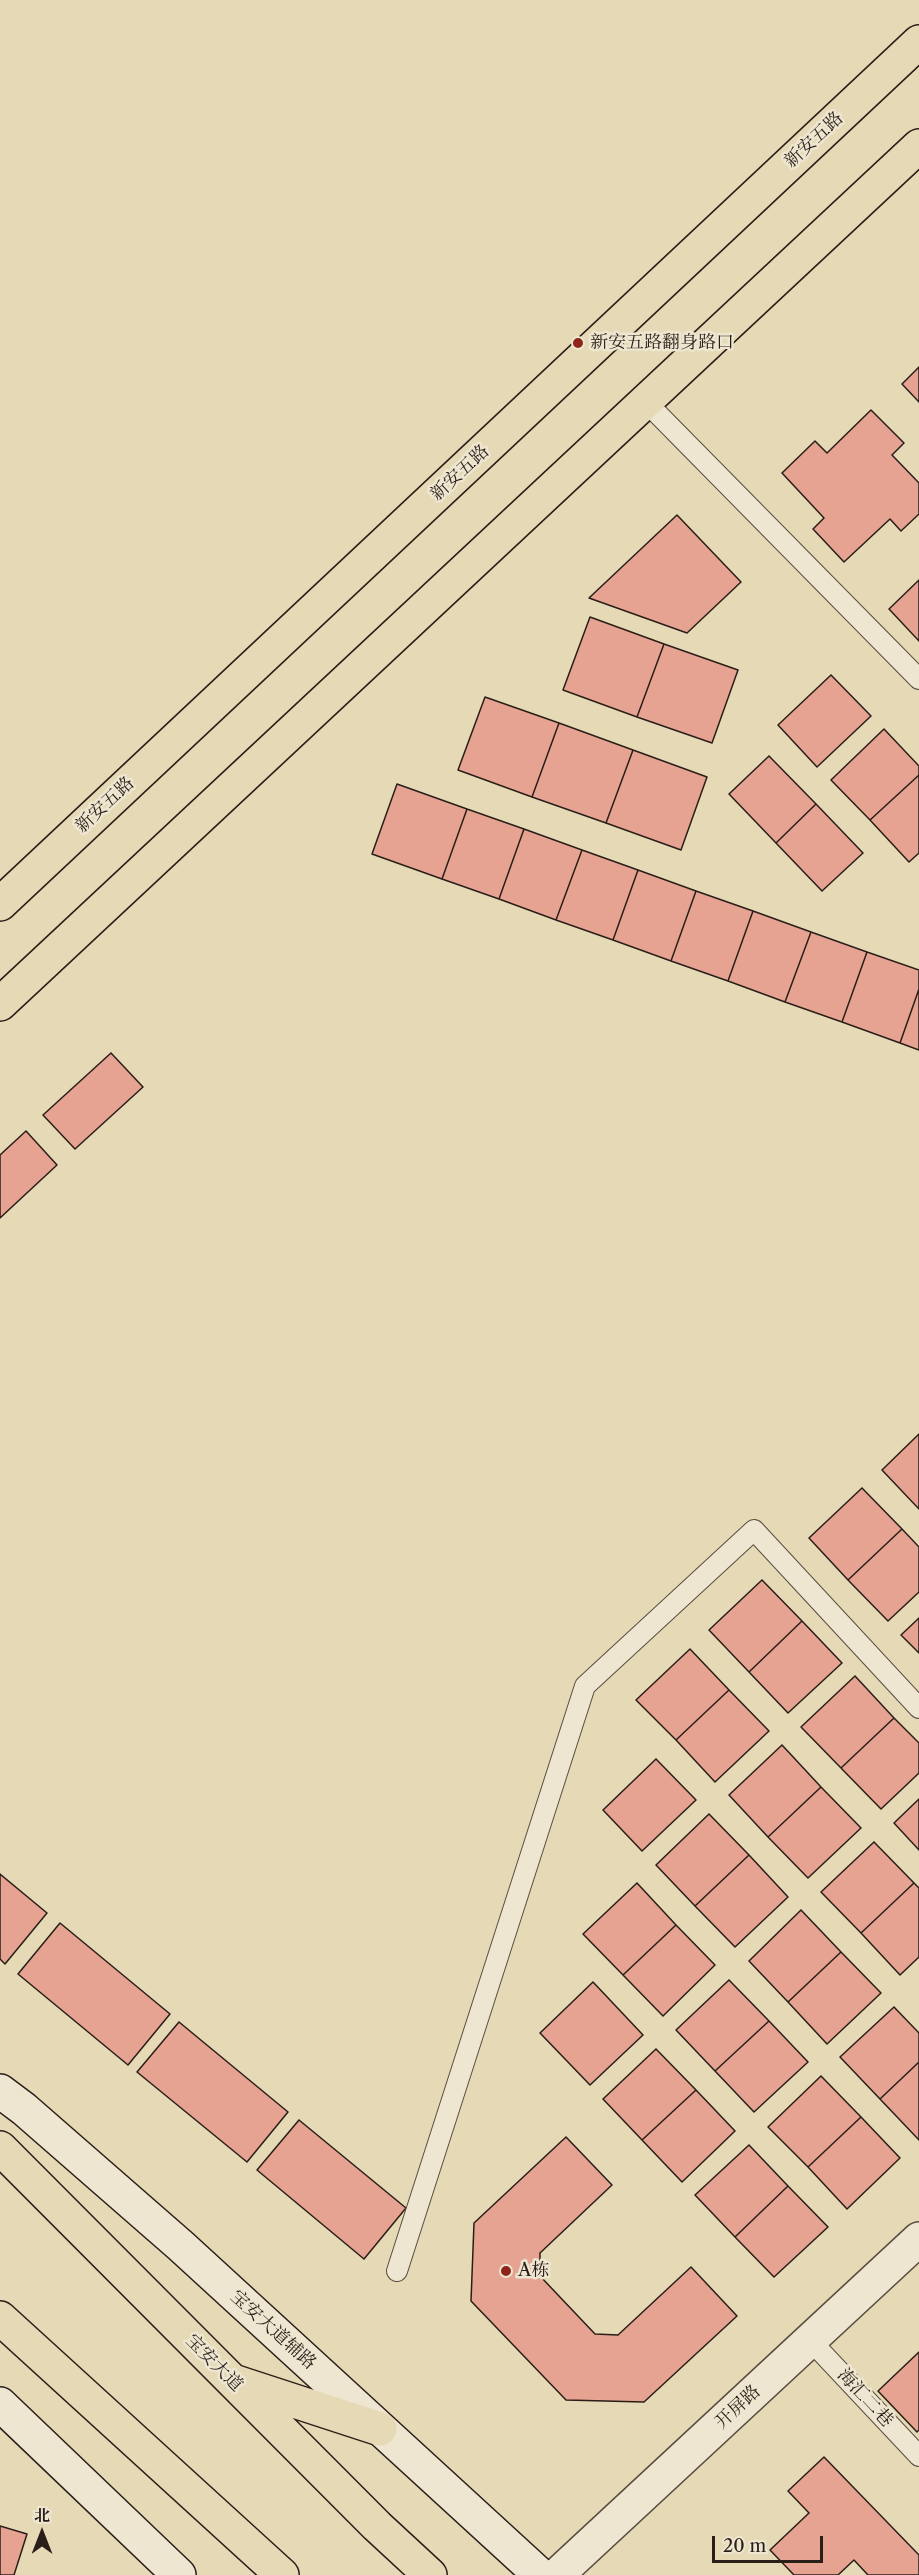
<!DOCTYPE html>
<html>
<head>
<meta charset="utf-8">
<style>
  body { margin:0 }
  #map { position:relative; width:919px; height:2575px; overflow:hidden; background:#e5d9b6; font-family:"Libre Caslon Text","Noto Serif SC",serif }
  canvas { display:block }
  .north { position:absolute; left:12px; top:2503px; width:60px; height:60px; -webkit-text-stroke:4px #eee6d0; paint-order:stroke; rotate:0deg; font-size:16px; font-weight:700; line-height:24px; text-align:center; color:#2a1e18 }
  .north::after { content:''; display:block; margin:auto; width:21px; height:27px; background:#2a1e18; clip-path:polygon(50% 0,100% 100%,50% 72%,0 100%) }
  .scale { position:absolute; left:712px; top:2536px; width:111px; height:27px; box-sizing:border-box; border:3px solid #2a1e18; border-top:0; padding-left:8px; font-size:18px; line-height:21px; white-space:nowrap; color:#2a1e18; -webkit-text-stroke:4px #eee6d0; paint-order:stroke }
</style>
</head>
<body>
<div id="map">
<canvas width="919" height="2575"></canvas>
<div class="north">北</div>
<div class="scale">20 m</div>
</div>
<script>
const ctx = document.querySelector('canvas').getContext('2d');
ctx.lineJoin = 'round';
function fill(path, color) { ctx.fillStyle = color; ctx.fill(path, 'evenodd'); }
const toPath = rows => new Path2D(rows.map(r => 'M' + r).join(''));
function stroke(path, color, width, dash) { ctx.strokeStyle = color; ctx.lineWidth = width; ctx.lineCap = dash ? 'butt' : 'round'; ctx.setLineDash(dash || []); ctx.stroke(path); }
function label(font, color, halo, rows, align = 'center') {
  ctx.font = font + ' "Libre Caslon Text","Noto Serif SC",serif'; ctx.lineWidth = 5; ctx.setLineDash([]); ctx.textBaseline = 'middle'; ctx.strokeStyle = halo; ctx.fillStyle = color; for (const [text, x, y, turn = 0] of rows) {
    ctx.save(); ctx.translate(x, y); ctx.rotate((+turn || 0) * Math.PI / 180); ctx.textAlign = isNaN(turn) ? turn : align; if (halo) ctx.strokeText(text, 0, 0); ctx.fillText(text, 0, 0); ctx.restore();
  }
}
const building = toPath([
  [919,367,919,402,902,384,919,367],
  [871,410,904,443,892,455,919,483,919,514,901,531,890,519,844,562,813,529,824,518,782,473,815,441,827,453,871,410],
  [677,515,741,582,687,633,589,598,677,515],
  [919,580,919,641,889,609,919,580],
  [590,617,664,644,637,717,563,690,590,617],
  [664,644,738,670,712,743,637,717,664,644],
  [831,675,871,716,817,767,778,725,831,675],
  [485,697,559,723,532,797,458,770,485,697],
  [559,723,633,750,606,823,532,797,559,723],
  [884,729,919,766,919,775,870,820,831,780,884,729],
  [633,750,707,777,681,850,606,823,633,750],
  [769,756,816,804,776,843,729,794,769,756],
  [919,775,919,853,909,862,870,820,919,775],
  [397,784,467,809,442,879,372,854,397,784],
  [816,804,863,853,822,891,776,843,816,804],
  [467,809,524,829,499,899,442,879,467,809],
  [524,829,582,850,556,920,499,899,524,829],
  [582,850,638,870,613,940,556,920,582,850],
  [638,870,696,891,671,961,613,940,638,870],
  [696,891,753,911,728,981,671,961,696,891],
  [753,911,811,932,785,1002,728,981,753,911],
  [811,932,867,952,842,1022,785,1002,811,932],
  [867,952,919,970,919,989,900,1043,842,1022,867,952],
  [919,989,919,1050,900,1043,919,989],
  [111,1053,143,1087,75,1149,43,1115,111,1053],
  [26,1131,57,1165,0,1218,0,1155,26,1131],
  [919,1434,919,1509,882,1470,919,1434],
  [862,1488,902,1529,848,1580,809,1538,862,1488],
  [902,1529,919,1547,919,1592,888,1621,848,1580,902,1529],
  [762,1580,802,1621,749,1672,709,1630,762,1580],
  [919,1618,919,1653,901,1635,919,1618],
  [802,1621,842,1663,788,1713,749,1672,802,1621],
  [690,1649,729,1690,676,1740,636,1700,690,1649],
  [855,1676,894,1718,841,1768,801,1727,855,1676],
  [729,1690,769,1731,715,1782,676,1740,729,1690],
  [894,1718,919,1743,919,1773,881,1809,841,1768,894,1718],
  [782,1745,821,1787,768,1837,729,1795,782,1745],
  [656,1759,696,1800,642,1851,603,1810,656,1759],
  [821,1787,861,1828,808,1878,768,1837,821,1787],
  [919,1799,919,1850,894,1823,919,1799],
  [709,1814,749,1855,695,1906,656,1865,709,1814],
  [874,1842,914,1883,861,1933,821,1892,874,1842],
  [749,1855,788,1897,735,1947,695,1906,749,1855],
  [0,1874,47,1913,5,1964,0,1959,0,1874],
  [637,1883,676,1925,623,1975,583,1934,637,1883],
  [914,1883,919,1888,919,1957,900,1975,861,1933,914,1883],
  [801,1910,841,1952,788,2002,749,1961,801,1910],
  [60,1923,170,2014,128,2065,18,1974,60,1923],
  [676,1925,715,1965,663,2016,623,1975,676,1925],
  [841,1952,881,1993,827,2044,788,2002,841,1952],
  [729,1980,769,2021,715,2071,676,2030,729,1980],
  [593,1982,643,2035,590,2085,540,2033,593,1982],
  [894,2007,919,2033,919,2062,880,2099,840,2057,894,2007],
  [769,2021,808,2062,754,2112,715,2071,769,2021],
  [179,2022,288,2112,247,2162,137,2072,179,2022],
  [656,2049,696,2090,642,2140,603,2099,656,2049],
  [919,2062,919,2140,880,2099,919,2062],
  [821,2076,861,2117,808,2167,768,2127,821,2076],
  [696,2090,735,2131,682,2182,642,2140,696,2090],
  [861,2117,900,2158,847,2209,808,2167,861,2117],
  [299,2120,406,2208,364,2259,257,2170,299,2120],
  [566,2137,612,2185,540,2253,540,2276,595,2334,618,2335,691,2267,737,2316,644,2402,566,2400,471,2301,474,2223,566,2137],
  [749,2145,788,2186,735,2237,695,2195,749,2145],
  [788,2186,828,2227,774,2277,735,2237,788,2186],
  [919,2352,919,2430,917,2432,878,2391,919,2352],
  [824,2457,919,2555,919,2575,868,2575,854,2560,838,2575,794,2575,770,2550,809,2513,788,2491,824,2457],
  [0,2526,27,2534,14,2575,0,2575,0,2526]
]);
const service = toPath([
  [645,401,919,679],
  [397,2271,585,1686,754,1530,919,1708],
  [810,2340,919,2456]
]);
const tertiary = toPath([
  [557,2575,919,2239]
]);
const secondary = toPath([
  [0,2091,24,2109,181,2246,540,2575],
  [0,2404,179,2575]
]);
const primary = toPath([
  [0,904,919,42],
  [0,1004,919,146],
  [0,2148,377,2526,430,2575],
  [0,2318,282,2575],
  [236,2382,380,2429]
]);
const markers = [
  [578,343,6,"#8f2418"],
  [506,2271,6,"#8f2418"]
];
const streetNames = [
  ["新安五路",814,140,-43],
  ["新安五路",460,473,-43],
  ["新安五路",105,805,-43],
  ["宝安大道辅路",273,2330,42],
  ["宝安大道",214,2363,45],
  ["海汇二巷",865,2398,47],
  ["开屏路",738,2407,-43]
];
const poiNames = [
  ["新安五路翻身路口",590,343],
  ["A栋",518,2271]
];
fill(building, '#e6a392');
stroke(building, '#2a1e18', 1.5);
stroke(service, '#594d40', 22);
stroke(tertiary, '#594d40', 36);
stroke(secondary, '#2a1e18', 36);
stroke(primary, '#2a1e18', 36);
stroke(service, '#eee6d0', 20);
stroke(tertiary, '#eee6d0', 33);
stroke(secondary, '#eee6d0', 33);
stroke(primary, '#e5d9b6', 33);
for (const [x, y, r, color] of markers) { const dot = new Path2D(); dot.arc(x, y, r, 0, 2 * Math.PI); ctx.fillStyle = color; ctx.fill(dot); stroke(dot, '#eee6d0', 2); }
label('18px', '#2a1e18', '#eee6d0', streetNames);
label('18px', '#2a1e18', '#eee6d0', poiNames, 'left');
</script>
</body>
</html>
